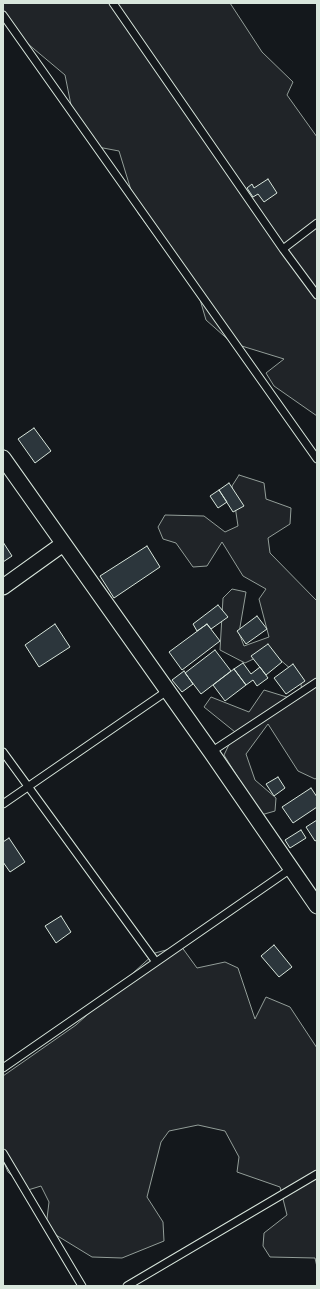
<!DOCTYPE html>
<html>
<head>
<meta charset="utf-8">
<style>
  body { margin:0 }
  #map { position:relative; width:320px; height:1289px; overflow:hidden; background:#14181c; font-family:Helvetica,sans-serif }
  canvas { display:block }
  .frame { position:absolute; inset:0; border:4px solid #d8e6dc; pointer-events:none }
</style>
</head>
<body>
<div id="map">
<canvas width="320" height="1289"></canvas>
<div class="frame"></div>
</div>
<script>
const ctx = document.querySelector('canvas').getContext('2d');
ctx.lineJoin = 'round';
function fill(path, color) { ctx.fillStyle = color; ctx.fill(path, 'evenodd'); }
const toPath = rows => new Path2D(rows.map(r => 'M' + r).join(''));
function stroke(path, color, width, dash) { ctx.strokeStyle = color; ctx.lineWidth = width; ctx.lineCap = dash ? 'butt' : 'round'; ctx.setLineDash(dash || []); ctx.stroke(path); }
const green = toPath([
  [3,3,230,3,262,52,293,82,287,95,317,137,317,416,274,386,266,373,284,359,232,343,206,320,199,296,138,213,119,151,98,147,74,120,65,75,9,28,3,16,3,3],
  [239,475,264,483,266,499,291,508,290,524,268,538,270,553,317,601,317,778,315,779,298,771,268,724,246,754,255,780,276,798,275,811,261,815,224,755,235,732,204,707,211,697,249,712,264,690,290,698,302,692,300,677,270,651,245,663,220,650,223,598,232,589,246,592,239,633,244,646,269,637,259,599,266,589,243,576,222,542,207,566,193,567,176,543,163,539,158,527,165,515,204,516,225,532,238,526,232,486,239,475],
  [181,946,197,968,225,962,238,968,255,1019,266,997,290,1007,317,1048,317,1267,315,1258,270,1257,263,1246,264,1233,287,1215,280,1187,237,1172,239,1157,225,1131,198,1125,169,1131,161,1142,147,1197,163,1222,164,1241,122,1258,92,1257,56,1235,46,1227,49,1202,41,1186,28,1190,8,1172,3,1160,3,1076,76,1025,155,953,181,946]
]);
const building = toPath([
  [268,179,277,193,264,202,258,194,253,197,247,188,252,184,254,188,268,179],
  [34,428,51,451,35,463,18,439,34,428],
  [229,483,244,506,233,512,219,490,229,483],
  [219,490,227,502,218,508,210,496,219,490],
  [3,542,12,556,3,562,3,542],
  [147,546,160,567,114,598,100,576,147,546],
  [218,605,228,617,211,629,207,624,197,631,193,624,218,605],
  [257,616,267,629,246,644,237,631,257,616],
  [55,624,70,647,39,667,25,645,55,624],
  [207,624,220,641,182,670,169,652,207,624],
  [268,644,282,662,266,675,251,656,268,644],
  [215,650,231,671,201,694,185,673,215,650],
  [243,663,251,674,260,667,268,678,257,686,253,680,246,685,234,669,243,663],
  [293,664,305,681,286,694,274,678,293,664],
  [234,669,246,685,225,701,213,685,234,669],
  [184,671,193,684,182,692,172,680,184,671],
  [278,777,285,788,274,796,266,784,278,777],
  [311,788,317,797,317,807,293,823,282,807,311,788],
  [317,820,317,840,315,841,306,827,317,820],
  [301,830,306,838,290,848,285,840,301,830],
  [9,838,25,862,10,872,3,862,3,842,9,838],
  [61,916,71,932,56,943,45,926,61,916],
  [274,945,292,967,279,977,261,956,274,945]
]);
const lane = toPath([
  [113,3,283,249,317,295],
  [3,15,317,459],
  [283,249,317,223],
  [3,752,156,962],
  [211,752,317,682],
  [3,804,167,691],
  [3,1068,292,868],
  [3,1153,82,1286],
  [127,1286,317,1174]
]);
const street = toPath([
  [3,458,211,752,317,906],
  [3,587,63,544]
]);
fill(green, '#202428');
stroke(green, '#939e99', 1);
fill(building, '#2c363c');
stroke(building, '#d8e6dc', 1);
stroke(lane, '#d8e6dc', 9);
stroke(street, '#d8e6dc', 17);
stroke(lane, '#14181c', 7);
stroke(street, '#14181c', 15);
</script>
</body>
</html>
